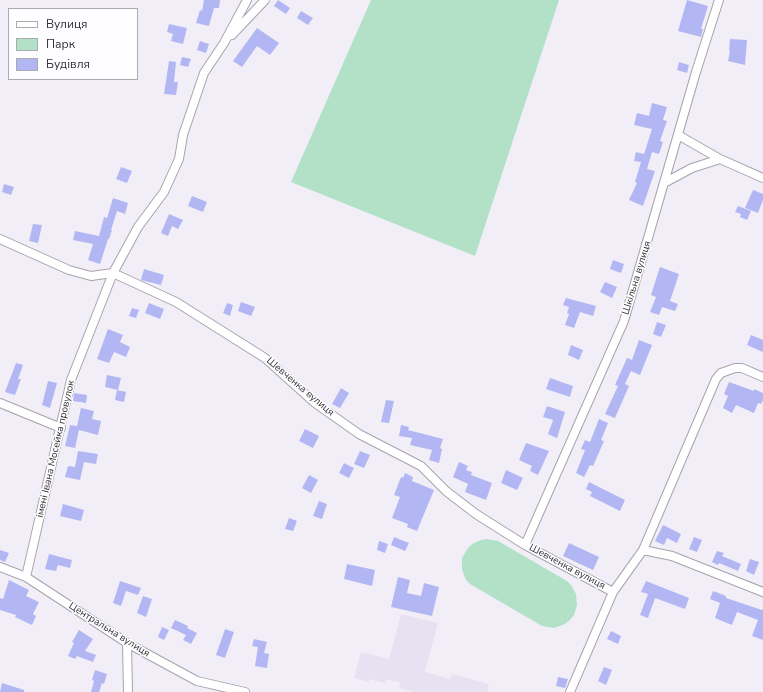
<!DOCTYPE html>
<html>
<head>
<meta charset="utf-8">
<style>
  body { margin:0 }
  #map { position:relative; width:763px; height:692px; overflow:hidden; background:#f2eef8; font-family:"Nunito Sans",sans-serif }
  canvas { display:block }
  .legend { position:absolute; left:8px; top:8px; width:130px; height:72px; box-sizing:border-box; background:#fefdff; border:1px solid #acabae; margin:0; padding:5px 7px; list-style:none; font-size:12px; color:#323034 }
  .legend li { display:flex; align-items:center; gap:8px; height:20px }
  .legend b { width:20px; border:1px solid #acabae }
</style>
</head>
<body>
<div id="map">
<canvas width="763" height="692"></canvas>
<ul class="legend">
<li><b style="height:5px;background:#fff"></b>Вулиця</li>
<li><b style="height:11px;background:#b3e1c8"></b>Парк</li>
<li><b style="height:11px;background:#b2b7f4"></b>Будівля</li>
</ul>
</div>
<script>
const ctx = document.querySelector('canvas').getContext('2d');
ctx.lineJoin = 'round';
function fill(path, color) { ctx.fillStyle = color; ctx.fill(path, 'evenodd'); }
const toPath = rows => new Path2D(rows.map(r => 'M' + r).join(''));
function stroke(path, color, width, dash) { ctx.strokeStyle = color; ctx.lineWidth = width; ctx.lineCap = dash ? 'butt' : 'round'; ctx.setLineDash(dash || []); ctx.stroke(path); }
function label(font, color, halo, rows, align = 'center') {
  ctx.font = font + ' "Nunito Sans",sans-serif'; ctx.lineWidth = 3; ctx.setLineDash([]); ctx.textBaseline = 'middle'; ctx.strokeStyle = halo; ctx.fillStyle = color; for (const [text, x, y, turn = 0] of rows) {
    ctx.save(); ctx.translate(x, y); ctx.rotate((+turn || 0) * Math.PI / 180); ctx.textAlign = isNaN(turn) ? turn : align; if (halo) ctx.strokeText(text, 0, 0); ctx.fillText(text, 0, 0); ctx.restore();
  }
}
const built = toPath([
  [401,614,438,623,425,672,450,679,452,674,489,684,487,692,414,692,399,688,400,683,386,679,385,683,370,679,369,682,354,678,361,652,389,659]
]);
const green = toPath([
  [371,0,559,0,475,256,291,182],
  [487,539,498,541,567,581,571,585,576,594,577,605,574,615,570,620,565,624,554,628,542,626,470,584,466,580,462,570,462,558,468,548,472,544,481,540]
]);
const building = toPath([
  [204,0,220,0,219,8,214,8,209,26,196,23,200,10,202,11],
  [278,0,290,8,286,14,274,6],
  [687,0,708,6,701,29,703,29,701,37,678,31],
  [301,11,313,18,308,25,297,18],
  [169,24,187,28,183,44,171,41,173,34,167,32],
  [257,28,279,43,270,55,257,46,242,67,233,61],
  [730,39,747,40,745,65,728,61,730,51,729,51],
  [200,41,209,44,206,53,197,50],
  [182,57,191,59,188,67,180,65],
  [169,61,176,62,174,82,178,82,176,95,164,94],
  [679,62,689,65,687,73,677,70],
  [652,103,667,107,663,120,667,121,660,141,663,142,659,154,652,152,647,169,655,171,643,206,629,200,637,183,635,182,641,162,634,161,636,152,644,154,652,129,634,125,637,113,649,116],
  [121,167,132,171,127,183,116,179],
  [4,184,14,187,11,195,2,192],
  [753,190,763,194,763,200,758,213,745,208],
  [192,196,207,202,203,212,188,206],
  [113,198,128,203,125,214,117,211,111,230,112,230,109,239,108,239,100,264,88,260,93,244,73,240,75,231,99,236,104,217,107,218],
  [738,206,751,211,747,220,740,217,741,214,735,212],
  [169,214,183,220,178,229,172,226,168,236,161,233],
  [33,224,42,225,38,243,29,241],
  [613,260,624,264,621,273,610,269],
  [660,267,679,274,670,301,678,304,675,311,662,307,659,315,650,312,656,297,651,295],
  [144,269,164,275,161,285,141,280],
  [605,282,617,287,612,298,600,292],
  [566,298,596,306,593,316,580,312,574,328,565,325,569,314,567,313,569,307,563,305],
  [241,302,255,307,251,316,238,311],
  [149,303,164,309,160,319,145,313],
  [227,303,233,305,230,316,223,313],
  [132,308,139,310,136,318,129,316],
  [657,322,666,325,661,337,653,334],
  [108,329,123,335,120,342,130,347,126,357,114,352,109,363,97,359],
  [751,335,763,340,763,352,747,345],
  [639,340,652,345,640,375,631,371,625,384,629,386,615,418,605,414,618,386,615,385,627,358,632,360],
  [571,345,583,350,579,360,568,355],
  [16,363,23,365,18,379,21,379,15,395,5,392],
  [107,375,121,378,118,390,105,387],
  [550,378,573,386,570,397,546,389],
  [48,381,57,383,50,408,42,405],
  [729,382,754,391,754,389,763,393,763,400,761,404,758,403,754,413,736,405,732,413,723,408,728,396,724,394],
  [341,388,349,393,340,408,332,404],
  [117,390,126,392,124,402,115,400],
  [74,393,87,395,86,403,73,401],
  [386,400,394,401,389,423,381,422],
  [547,406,565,412,557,438,548,434,553,420,543,417],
  [81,408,94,411,92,419,101,421,98,435,79,430,75,448,65,446,70,425,77,426],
  [599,419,608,423,601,440,604,441,593,466,590,465,584,477,576,473,585,450,581,449,585,440,590,442],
  [401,425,409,427,408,430,443,439,440,448,442,449,439,463,429,460,432,450,410,445,412,438,399,436],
  [305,429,319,436,313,448,299,441],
  [526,443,549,451,538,475,530,471,532,466,519,460],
  [78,451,98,454,96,464,84,462,80,480,65,477,68,466,75,467],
  [360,451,370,455,364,468,354,464],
  [459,462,468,466,466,470,472,472,471,475,492,483,486,500,465,492,468,484,453,477],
  [344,463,354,468,349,478,339,473],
  [506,470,523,478,517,490,501,483],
  [405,473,413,477,412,481,434,490,417,531,407,527,408,524,392,518,400,497,394,495,401,477,403,478],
  [309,475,318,480,311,493,302,488],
  [589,482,625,500,620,511,590,496,592,492,586,489],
  [319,501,327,504,322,519,313,516],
  [63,504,84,510,81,521,60,516],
  [289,518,297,521,293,531,285,529],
  [663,525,681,534,677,543,667,538,664,545,655,541],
  [394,537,409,543,405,551,391,545],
  [694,537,702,540,697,552,689,549],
  [379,541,388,544,385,553,377,550],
  [569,543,599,557,593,570,563,556],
  [0,550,9,553,5,562,0,560],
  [717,551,724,553,722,556,741,564,738,571,719,563,718,565,712,562],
  [49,554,72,560,70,568,58,565,56,571,45,569],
  [750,559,759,562,754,575,746,571],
  [347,564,375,570,372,586,344,579],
  [398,577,410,580,407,593,421,596,424,583,439,587,432,616,391,607],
  [9,580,29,590,26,596,39,602,33,614,36,616,32,625,15,617,16,615,0,610,0,598,3,599],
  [120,581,141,588,138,595,126,591,121,606,113,603],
  [646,581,689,598,685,609,655,598,648,618,640,615,648,594,641,592],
  [713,591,726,596,726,598,762,610,763,609,763,640,752,636,758,620,737,612,732,625,715,618,720,603,710,599],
  [143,596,152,599,146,617,137,613],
  [175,620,188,626,187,628,197,633,191,644,183,640,186,635,171,628],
  [162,627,169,630,164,640,158,637],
  [225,629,234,632,225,658,216,655],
  [79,630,93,639,85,651,96,655,93,662,77,656,75,659,68,656,74,643,72,642],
  [611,631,621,636,618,644,607,639],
  [254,639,267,642,264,653,269,654,267,668,255,666,258,647,252,646],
  [604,667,612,670,606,685,598,681],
  [95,670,107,674,104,684,102,683,99,692,91,692,94,681,92,680],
  [558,677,568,679,565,688,556,686],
  [2,683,24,690,24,692,0,692]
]);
const minor = toPath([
  [232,35,265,0],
  [678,135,720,159,763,178],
  [664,183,692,168,720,159],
  [0,239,69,270,91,276,113,273,176,302,265,358,315,403,359,434,421,466,446,491,476,514,525,545,613,592,643,550,672,556,763,592],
  [0,403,61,428],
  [525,545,624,321,696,72,719,0],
  [643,550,716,379,721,373,735,368,742,368,763,377],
  [0,567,26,577,127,643,197,681,245,692],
  [26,577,71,380,113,273,138,227,164,192,179,159,183,135,204,73,224,43,247,0],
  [127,643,128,692],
  [570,692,613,592]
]);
const streetNames = [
  ["Шкільна вулиця",637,278,-73],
  ["Шевченка вулиця",300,387,40],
  ["імені Івана Мосейка провулок",56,449,-77],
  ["Шевченка вулиця",567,567,28],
  ["Центральна вулиця",109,630,32]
];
fill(built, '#e8e1f2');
fill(green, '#b3e1c8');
fill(building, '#b2b7f4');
stroke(minor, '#a7a3ad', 10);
stroke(minor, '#fff', 8);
label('10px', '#323034', '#fefdff', streetNames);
</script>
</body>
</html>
